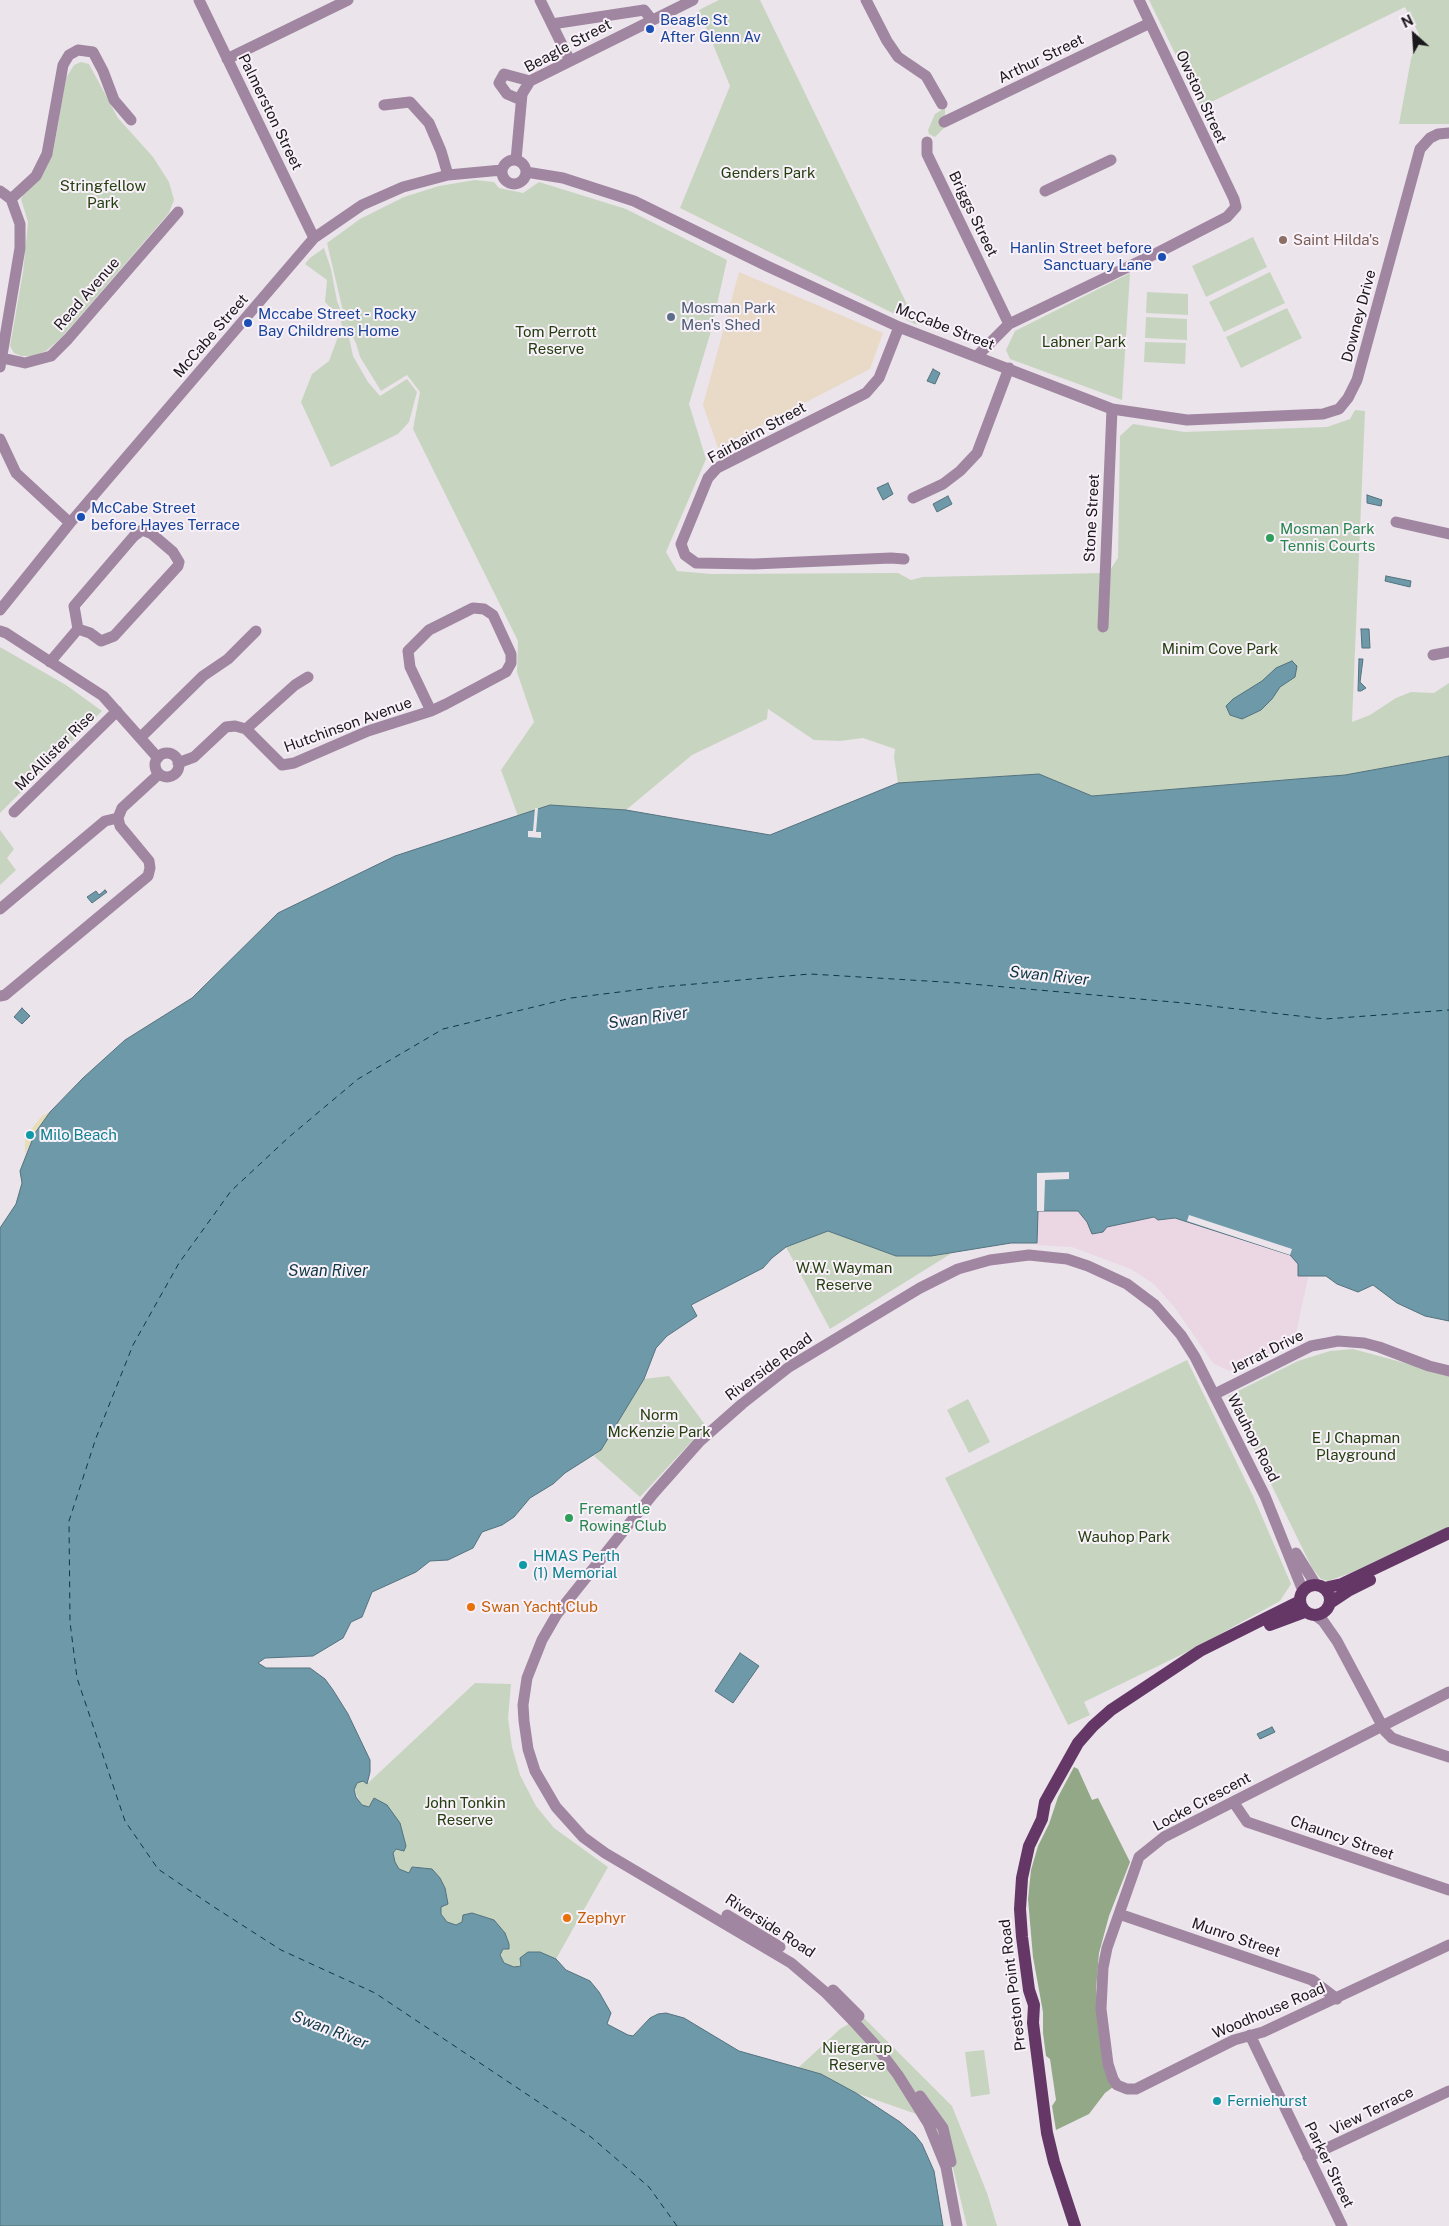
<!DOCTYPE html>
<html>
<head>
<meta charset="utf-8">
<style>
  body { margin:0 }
  #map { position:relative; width:1449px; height:2226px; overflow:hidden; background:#ebe4eb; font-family:"Public Sans",sans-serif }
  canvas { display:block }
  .north { position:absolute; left:1389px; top:10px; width:50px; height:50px; -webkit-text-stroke:4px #f9f1f9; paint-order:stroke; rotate:334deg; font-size:14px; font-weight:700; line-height:20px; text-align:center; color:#1b181b }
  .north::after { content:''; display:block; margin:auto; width:18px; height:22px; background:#1b181b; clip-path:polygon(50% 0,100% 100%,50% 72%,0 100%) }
</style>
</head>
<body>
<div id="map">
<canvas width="1449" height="2226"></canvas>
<div class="north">N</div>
</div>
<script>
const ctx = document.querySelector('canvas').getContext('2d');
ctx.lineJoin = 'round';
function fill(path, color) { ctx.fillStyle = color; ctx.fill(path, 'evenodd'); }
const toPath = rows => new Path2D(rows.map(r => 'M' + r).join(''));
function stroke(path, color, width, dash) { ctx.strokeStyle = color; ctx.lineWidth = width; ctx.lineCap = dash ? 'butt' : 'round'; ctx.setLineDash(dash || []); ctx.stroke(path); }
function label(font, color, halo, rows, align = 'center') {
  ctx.font = font + ' "Public Sans",sans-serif'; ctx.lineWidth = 4; ctx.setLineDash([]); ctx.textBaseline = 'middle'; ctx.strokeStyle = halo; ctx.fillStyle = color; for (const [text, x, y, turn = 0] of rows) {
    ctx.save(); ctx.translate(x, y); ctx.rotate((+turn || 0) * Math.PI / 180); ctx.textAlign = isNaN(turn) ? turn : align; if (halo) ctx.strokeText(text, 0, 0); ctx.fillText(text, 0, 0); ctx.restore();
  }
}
const commercial = toPath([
  [739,272,883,333,870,369,718,448,703,405]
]);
const industrial = toPath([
  [1037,1173,1078,1211,1087,1222,1107,1227,1154,1217,1158,1220,1175,1218,1292,1249,1298,1264,1298,1276,1308,1277,1294,1343,1229,1371,1213,1363,1175,1308,1154,1284,1131,1269,1072,1247,1037,1245]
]);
const green = toPath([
  [719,0,760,0,917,325,680,208,730,86,699,10],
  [1149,0,1449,0,1449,124,1399,124,1411,59,1419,34,1405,7,1201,107],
  [81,62,89,64,118,118,153,157,169,182,174,200,169,213,62,337,46,351,33,356,21,356,14,353,10,346,23,272,28,222,21,199,25,192,43,174,53,153,66,78,74,65],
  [945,108,945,127,935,137,929,134,928,130,935,114],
  [475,180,494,182,499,188,523,193,539,182,626,209,727,260,711,331,689,404,706,459,666,552,677,571,712,574,898,573,911,580,923,577,1104,573,1110,570,1118,558,1120,436,1133,424,1184,432,1327,427,1350,419,1355,410,1365,411,1352,722,1370,715,1396,698,1411,692,1434,693,1449,683,1449,756,1345,775,1092,796,1039,774,898,783,894,757,895,749,863,738,840,741,814,740,768,709,767,719,692,755,626,810,550,805,518,816,501,770,534,722,517,672,518,641,413,429,420,392,407,375,381,391,360,357,356,343,346,324,353,356,368,382,380,396,407,379,417,392,409,422,398,434,331,467,301,402,312,374,329,361,342,326,340,317,325,302,327,280,305,264,310,258,324,248,331,269,337,301,346,324,327,243,360,219,404,197,439,186],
  [1253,237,1267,267,1206,297,1192,266],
  [1270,272,1285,303,1224,332,1209,302],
  [1130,273,1122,400,1010,359,1006,350,1015,331],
  [1147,292,1188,294,1188,315,1146,313],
  [1287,308,1302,338,1241,368,1226,337],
  [1146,317,1187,319,1187,340,1145,338],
  [1145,342,1186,343,1185,364,1144,362],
  [0,647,66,685,102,711,0,813],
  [0,830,14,849,7,858,16,870,0,885],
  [828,1231,896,1256,931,1256,952,1253,830,1329,786,1247],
  [1353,1349,1449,1375,1449,1527,1353,1572,1328,1581,1321,1579,1312,1568,1228,1396,1298,1361,1330,1351],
  [1187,1360,1254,1498,1291,1584,1280,1601,1191,1650,1084,1702,1090,1715,1068,1725,945,1478],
  [669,1376,706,1426,640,1497,594,1456,601,1450,644,1379],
  [968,1399,990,1442,969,1453,947,1410],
  [475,1683,511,1684,508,1718,512,1747,520,1775,536,1806,554,1828,608,1867,556,1959,540,1952,521,1965,514,1967,504,1963,500,1955,503,1949,462,1922,456,1926,447,1922,441,1914,441,1907,409,1873,399,1869,394,1862,393,1853,396,1849,374,1799,369,1807,362,1805,354,1790,357,1783,363,1781,367,1784],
  [862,2016,952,2106,987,2193,997,2226,967,2226,947,2144,922,2116,856,2093,821,2074,798,2068,840,2029],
  [984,2050,990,2094,971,2097,965,2052]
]);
const forest = toPath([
  [1074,1767,1078,1769,1092,1800,1098,1798,1130,1862,1109,1916,1099,1953,1096,1989,1099,2024,1113,2087,1105,2093,1089,2114,1056,2130,1052,2106,1056,2100,1050,2059,1046,2056,1043,2033,1043,2012,1033,1957,1028,1899,1031,1870,1038,1846,1049,1824,1058,1797]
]);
const sand = toPath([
  [50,1112,35,1133,25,1154,25,1137,42,1116]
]);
const water = toPath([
  [933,369,940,373,935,384,927,381,933,369],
  [888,483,893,494,883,500,877,488,888,483],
  [1367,495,1382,500,1381,506,1367,503,1367,495],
  [948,496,952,504,937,512,933,504,948,496],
  [1386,576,1411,581,1410,587,1385,581,1386,576],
  [1361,629,1369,629,1370,648,1362,648,1361,629],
  [1359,659,1363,659,1360,682,1366,688,1361,691,1358,691,1359,659],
  [1292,661,1297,666,1295,677,1280,687,1272,699,1261,710,1242,719,1230,715,1226,706,1233,699,1262,681,1276,668,1292,661],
  [1449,756,1449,1321,1425,1316,1397,1303,1373,1285,1358,1292,1337,1284,1326,1276,1298,1276,1298,1264,1290,1255,1175,1218,1158,1220,1154,1217,1107,1227,1103,1232,1092,1234,1087,1222,1078,1211,1038,1211,1037,1243,1011,1243,931,1256,896,1256,828,1231,786,1247,772,1258,763,1268,691,1305,697,1316,667,1336,656,1348,644,1379,601,1450,565,1473,553,1484,530,1498,514,1517,502,1525,482,1532,473,1548,448,1560,430,1561,416,1572,372,1592,362,1617,351,1622,343,1638,313,1656,265,1658,258,1663,266,1668,310,1668,325,1679,333,1690,348,1714,370,1760,370,1772,367,1784,363,1781,357,1783,354,1790,356,1797,362,1805,369,1807,374,1798,387,1805,400,1823,406,1846,404,1851,396,1849,393,1853,395,1862,399,1869,409,1873,412,1867,432,1869,440,1878,445,1888,448,1904,441,1907,441,1914,447,1922,456,1925,462,1922,463,1915,472,1913,494,1920,505,1933,509,1944,509,1949,503,1949,500,1955,504,1963,514,1967,521,1966,520,1958,528,1952,540,1952,556,1959,566,1970,590,1981,599,1992,611,2013,607,2024,628,2035,633,2036,650,2018,658,2014,666,2013,684,2018,739,2051,821,2074,856,2093,900,2122,915,2135,922,2144,934,2171,943,2226,0,2226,0,1228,16,1204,22,1183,20,1171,35,1133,50,1112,83,1078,125,1040,192,998,278,913,395,856,550,805,626,810,770,835,898,783,1039,774,1092,796,1345,775,1449,756],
  [105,890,107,892,92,903,87,897,96,891,99,895,105,890],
  [22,1008,30,1016,22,1024,14,1017,22,1008],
  [740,1653,759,1666,733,1703,715,1691,740,1653],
  [1272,1727,1275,1732,1260,1739,1257,1734,1272,1727]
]);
const pier = toPath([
  [535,808,538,808,536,832,541,832,541,838,528,837,528,831,533,831],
  [1069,1172,1069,1179,1045,1180,1044,1211,1037,1211,1037,1173],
  [1189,1215,1292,1249,1290,1255,1187,1221]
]);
const ferry = toPath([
  [677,2226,649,2187,591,2137,375,1993,281,1950,214,1907,158,1869,125,1821,77,1678,70,1622,69,1521,96,1438,133,1345,179,1263,231,1191,289,1137,358,1079,443,1029,571,998,660,987,810,974,960,983,1184,1003,1325,1019,1449,1010]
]);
const minor = toPath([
  [199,0,314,238],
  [540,0,570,61],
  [866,0,887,41,898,57,926,76,942,104],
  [552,24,644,10,652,20],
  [227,59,348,0],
  [521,100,507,94,499,83,504,74,530,81],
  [384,105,410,102,429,123,441,151,448,175],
  [944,122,1150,23],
  [927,142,927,154,1009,324],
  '502 172a12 12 0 1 1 24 0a12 12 0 1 1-24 0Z',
  [516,160,522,94,530,81,693,0],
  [526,172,563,178,634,201,767,266,899,327,1112,409,1187,420,1323,414,1339,409,1348,398,1357,380,1420,149,1430,138,1438,134,1449,133],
  [0,191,11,199],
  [1045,191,1111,160],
  [11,199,36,176,47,154,63,65,69,55,78,50,93,52,103,71,114,100,131,120],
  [899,327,879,378,866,393,717,468,708,478,681,544,685,555,696,563,754,564,891,558,904,559],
  [977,356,1009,324,1157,253,1227,217,1236,207,1234,199,1139,0],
  [2,358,25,363,51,356,68,339,178,212],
  [0,367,20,248,20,224,11,199],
  [0,439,16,473,70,523],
  [913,498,943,484,960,471,977,453,1009,368],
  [1396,522,1449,534],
  [142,530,152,534,173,552,179,562,178,566,114,636,101,641,90,633,78,629,74,606,134,536,142,530],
  [0,610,70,523,314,238,362,205,403,187,448,175,502,170],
  [1103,627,1112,409],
  [0,631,6,633,103,696,158,758],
  [1433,655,1449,652],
  [50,662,78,629],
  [246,729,295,685,308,677],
  [140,738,203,676,228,659,256,631],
  '155 765a12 12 0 1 1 24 0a12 12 0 1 1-24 0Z',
  [178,763,194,757,226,727,235,726,246,729,282,765,294,763,368,731,431,711,446,704,506,672,511,663,511,654,493,615,484,609,473,608,429,630,408,651,410,667,431,711],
  [14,812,117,711],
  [0,909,105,821,118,818],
  [0,996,5,995,148,876,150,868,149,861,120,826,118,818,122,808,159,774],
  [1215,1394,1311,1346,1338,1341,1364,1343,1379,1347,1429,1366,1449,1371],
  [1296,1553,1316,1585],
  [1315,1615,1323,1621,1337,1641,1385,1731,1392,1738,1400,1741,1449,1757],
  [1449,1692,1164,1837,1139,1857,1107,1948,1103,1968,1101,2009,1108,2064,1113,2079,1117,2085,1127,2089,1136,2089,1234,2040,1263,2032,1449,1945],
  [1234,1803,1247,1822,1449,1890],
  [1119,1914,1312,1980,1337,1999],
  [727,1915,780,1947],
  [833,1990,859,2016],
  [1250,2035,1342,2226],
  [920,2096,943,2128,951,2162],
  [1308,2157,1449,2091],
  [957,2226,946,2167,928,2123,898,2075,876,2046,856,2024,825,1992,791,1963,605,1853,583,1837,556,1807,535,1771,528,1749,524,1721,523,1705,527,1678,542,1640,557,1614,653,1494,700,1441,742,1404,789,1367,920,1288,958,1269,990,1260,1029,1255,1067,1259,1088,1266,1127,1284,1155,1305,1181,1335,1195,1357,1265,1496,1303,1591]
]);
const major = toPath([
  '1300 1600a15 15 0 1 1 30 0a15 15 0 1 1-30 0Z',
  [1324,1588,1342,1584,1449,1533],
  [1330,1603,1348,1591,1370,1580],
  [1270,1625,1305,1612],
  [1075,2226,1054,2162,1047,2133,1033,2023,1034,2005,1029,1990,1022,1937,1020,1909,1022,1878,1029,1846,1042,1819,1045,1802,1078,1743,1093,1726,1111,1710,1200,1651,1300,1601]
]);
const markers = [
  [650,29,5,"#1a4fb4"],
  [1283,240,5,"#8d6e63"],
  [1162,257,5,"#1a4fb4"],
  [671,317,5,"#5c6f8a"],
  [248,323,5,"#1a4fb4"],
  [81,517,5,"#1a4fb4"],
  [1270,538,5,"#2e9e5b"],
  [30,1135,5,"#0f9aa8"],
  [569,1518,5,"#2e9e5b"],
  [523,1565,5,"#0f9aa8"],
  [471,1607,5,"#e8710a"],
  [567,1918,5,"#e8710a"],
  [1217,2101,5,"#0f9aa8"]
];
const transitNames = [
  ["Beagle St",660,20],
  ["After Glenn Av",660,37],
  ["Hanlin Street before",1152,248,"right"],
  ["Sanctuary Lane",1152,265,"right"],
  ["Mccabe Street - Rocky",258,314],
  ["Bay Childrens Home",258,331],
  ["McCabe Street",91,508],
  ["before Hayes Terrace",91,525]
];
const streetNames = [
  ["Beagle Street",568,46,-28],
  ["Arthur Street",1041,59,-26],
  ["Owston Street",1201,97,65],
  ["Palmerston Street",270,112,64],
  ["Briggs Street",973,214,64],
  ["Read Avenue",87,294,-49],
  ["Downey Drive",1359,316,-75],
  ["McCabe Street",945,327,21],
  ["McCabe Street",211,336,-49],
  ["Fairbairn Street",757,433,-29],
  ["Stone Street",1092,518,-87],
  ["Hutchinson Avenue",348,725,-20],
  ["McAllister Rise",55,751,-45],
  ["Jerrat Drive",1267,1352,-26],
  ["Riverside Road",769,1367,-36],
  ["Wauhop Road",1253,1438,63],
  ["Locke Crescent",1202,1802,-28],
  ["Chauncy Street",1342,1838,19],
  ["Riverside Road",770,1926,33],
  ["Munro Street",1236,1938,19],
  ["Preston Point Road",1013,1985,-97],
  ["Woodhouse Road",1269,2011,-23],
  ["View Terrace",1372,2111,-26],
  ["Parker Street",1329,2165,64]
];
const parkNames = [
  ["Genders Park",768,173],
  ["Stringfellow",103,186],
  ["Park",103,203],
  ["Tom Perrott",556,332],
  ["Reserve",556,349],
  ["Labner Park",1084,342],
  ["Minim Cove Park",1220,649],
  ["W.W. Wayman",844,1268],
  ["Reserve",844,1285],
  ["Norm",659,1415],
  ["McKenzie Park",659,1432],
  ["E J Chapman",1356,1438],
  ["Playground",1356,1455],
  ["Wauhop Park",1124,1537],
  ["John Tonkin",465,1803],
  ["Reserve",465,1820],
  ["Niergarup",857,2048],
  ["Reserve",857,2065]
];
const educationNames = [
  ["Saint Hilda's",1293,240]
];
const serviceNames = [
  ["Mosman Park",681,308],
  ["Men's Shed",681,325]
];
const leisureNames = [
  ["Mosman Park",1280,529],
  ["Tennis Courts",1280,546],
  ["Fremantle",579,1509],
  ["Rowing Club",579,1526]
];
const cultureNames = [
  ["Milo Beach",40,1135],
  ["HMAS Perth",533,1556],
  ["(1) Memorial",533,1573],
  ["Ferniehurst",1227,2101]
];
const foodNames = [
  ["Swan Yacht Club",481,1607],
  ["Zephyr",577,1918]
];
const waterNames = [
  ["Swan River",1049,976,6],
  ["Swan River",648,1018,-8],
  ["Swan River",328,1271],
  ["Swan River",330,2030,21]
];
fill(commercial, '#e9dac8');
fill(industrial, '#ebd6e4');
fill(green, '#c7d5c0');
fill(forest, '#93a887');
fill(sand, '#e7ddb8');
fill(water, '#6d99a8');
stroke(water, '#54727e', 1);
fill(pier, '#ebe4eb');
stroke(ferry, '#0e3844', 1, [6, 5]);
stroke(minor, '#a186a2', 11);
stroke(major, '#643767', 12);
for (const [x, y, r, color] of markers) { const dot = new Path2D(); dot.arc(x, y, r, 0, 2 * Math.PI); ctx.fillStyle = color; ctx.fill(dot); stroke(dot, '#f9f1f9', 2); }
label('15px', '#164399', '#f9f1f9', transitNames, 'left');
label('15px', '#1b181b', '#f9f1f9', streetNames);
label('15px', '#233f0e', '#f9f1f9', parkNames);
label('15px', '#785e54', '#f9f1f9', educationNames, 'left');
label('15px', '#4e5e75', '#f9f1f9', serviceNames, 'left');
label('15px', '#27864d', '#f9f1f9', leisureNames, 'left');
label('15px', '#0d838f', '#f9f1f9', cultureNames, 'left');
label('15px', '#c56008', '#f9f1f9', foodNames, 'left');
label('italic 16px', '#0e3844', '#f9f1f9', waterNames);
</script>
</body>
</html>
